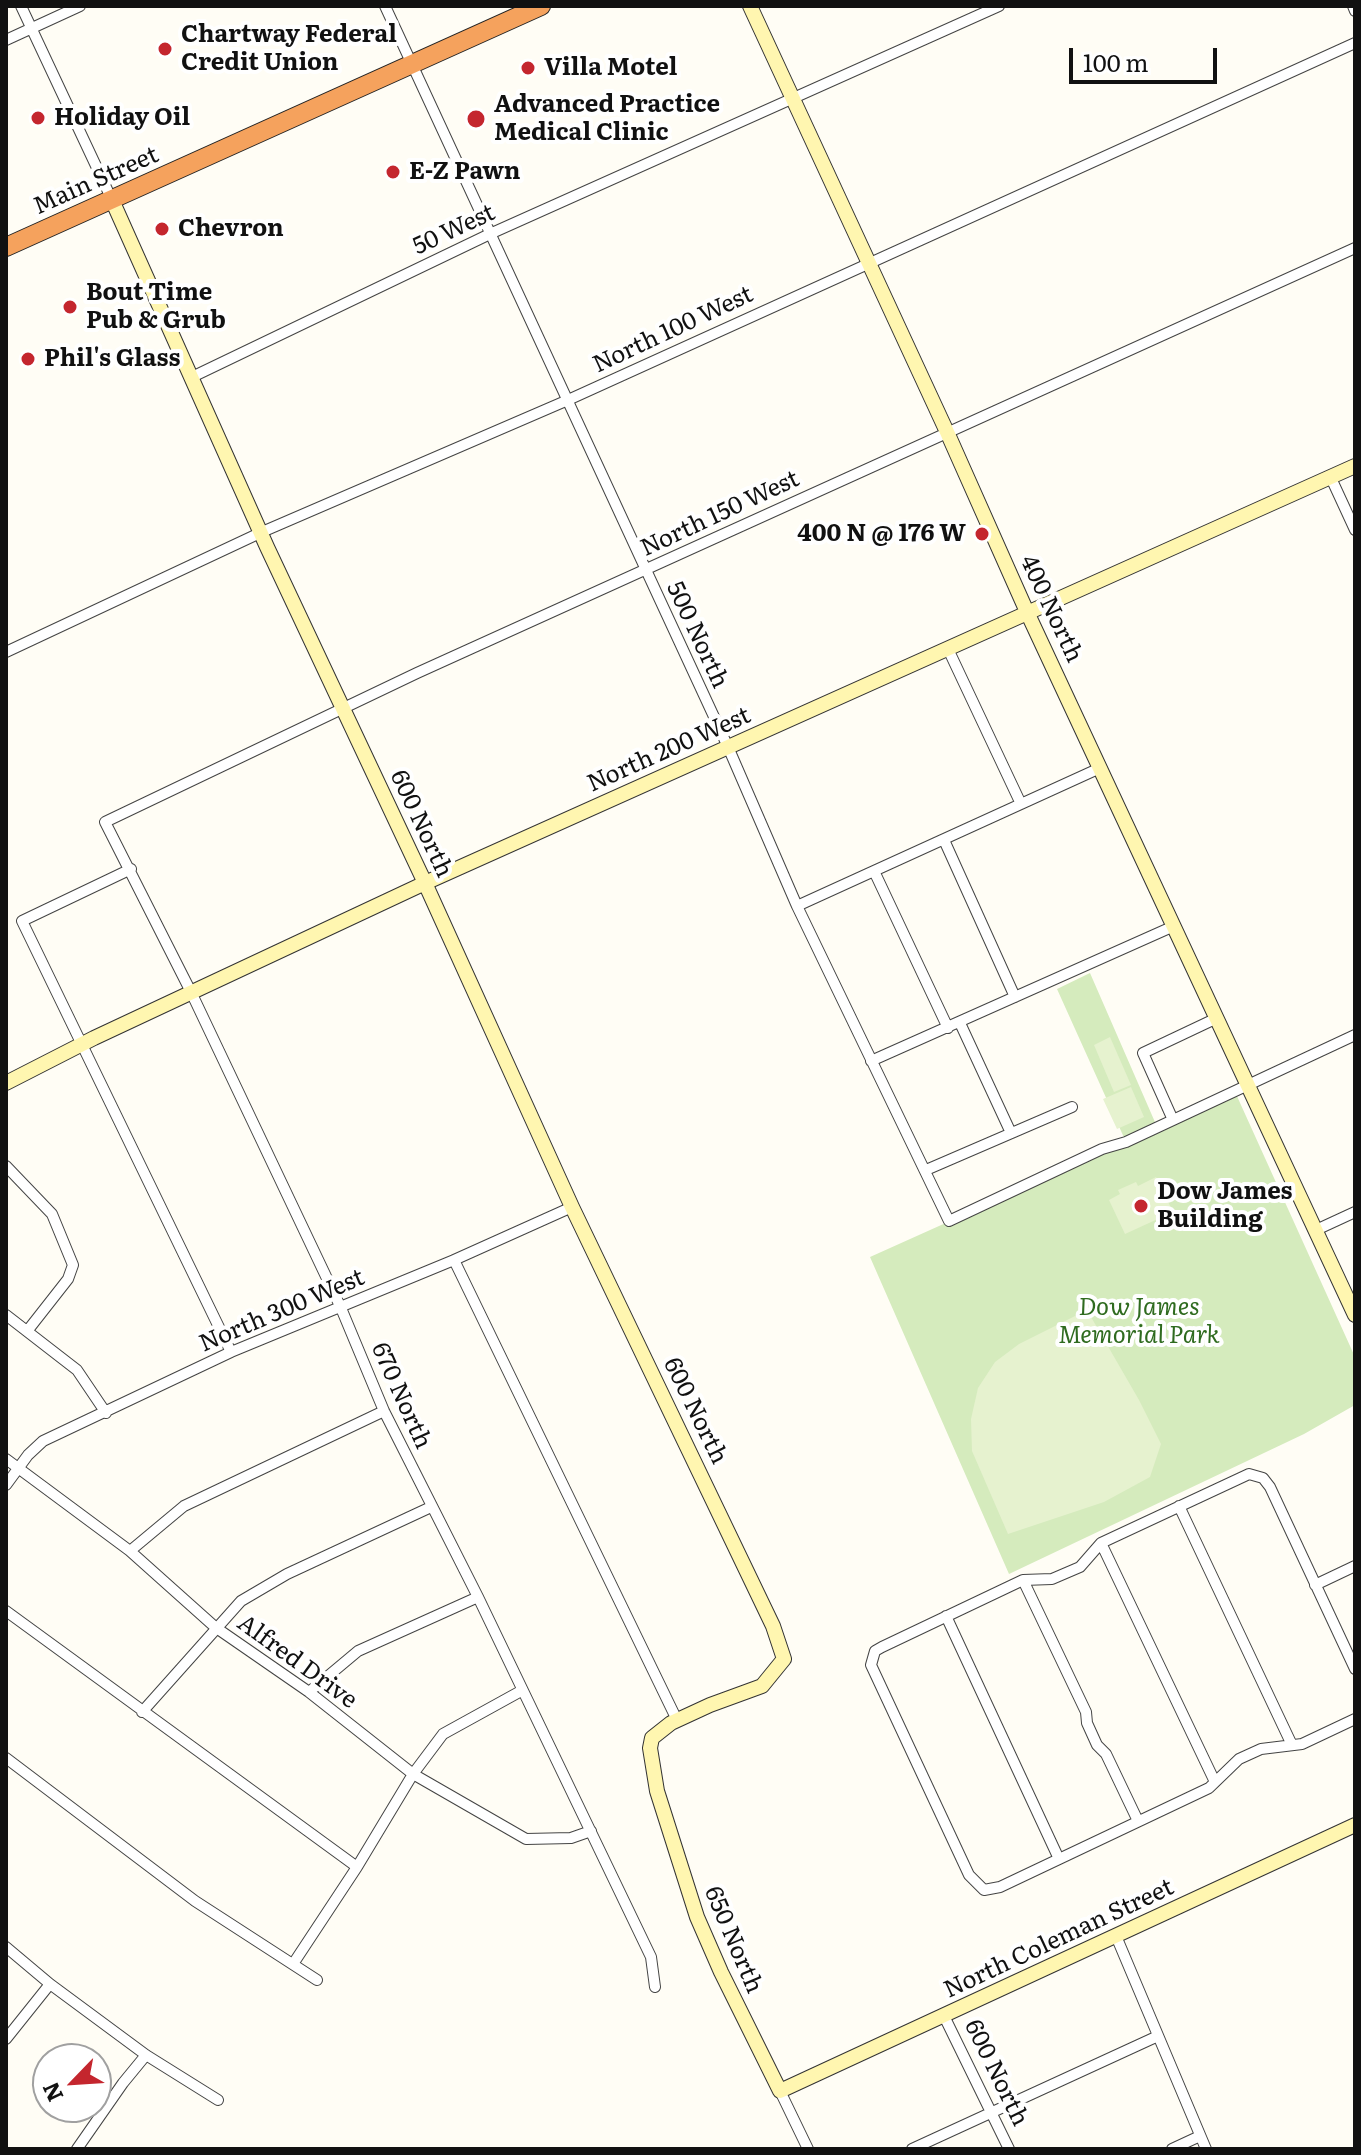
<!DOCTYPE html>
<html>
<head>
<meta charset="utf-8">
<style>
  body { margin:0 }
  #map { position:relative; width:1361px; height:2155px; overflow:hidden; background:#fffdf5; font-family:Literata,serif }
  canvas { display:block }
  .frame { position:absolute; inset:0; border:8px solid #111; pointer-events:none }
  .north { position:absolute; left:32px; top:2043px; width:80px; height:80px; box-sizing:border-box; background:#fff; border:2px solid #a0a0a0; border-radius:50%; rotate:245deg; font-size:22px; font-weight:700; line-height:32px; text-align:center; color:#111 }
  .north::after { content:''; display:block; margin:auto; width:28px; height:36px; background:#c4262e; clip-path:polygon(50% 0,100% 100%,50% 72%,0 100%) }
  .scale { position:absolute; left:1069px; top:48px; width:148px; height:36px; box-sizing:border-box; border:4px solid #111; border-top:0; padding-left:10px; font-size:24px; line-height:28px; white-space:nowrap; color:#111; -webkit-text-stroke:6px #fff; paint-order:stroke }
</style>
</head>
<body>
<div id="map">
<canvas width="1361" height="2155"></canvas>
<div class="frame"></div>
<div class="north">N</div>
<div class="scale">100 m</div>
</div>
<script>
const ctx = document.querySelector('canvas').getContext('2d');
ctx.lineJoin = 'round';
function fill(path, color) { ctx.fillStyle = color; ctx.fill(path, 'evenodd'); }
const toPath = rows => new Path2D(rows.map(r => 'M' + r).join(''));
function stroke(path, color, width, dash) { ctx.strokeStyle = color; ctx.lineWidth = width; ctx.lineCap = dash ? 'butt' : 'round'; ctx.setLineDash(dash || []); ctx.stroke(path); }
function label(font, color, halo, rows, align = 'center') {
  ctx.font = font + ' Literata,serif'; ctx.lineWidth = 8; ctx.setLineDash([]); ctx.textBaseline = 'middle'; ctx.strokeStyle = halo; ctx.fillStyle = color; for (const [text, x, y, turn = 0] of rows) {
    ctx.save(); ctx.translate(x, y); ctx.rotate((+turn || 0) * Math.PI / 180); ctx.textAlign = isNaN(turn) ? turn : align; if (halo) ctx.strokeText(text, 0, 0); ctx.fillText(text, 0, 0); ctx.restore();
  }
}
const green = toPath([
  [1090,973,1158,1129,1236,1094,1355,1357,1355,1405,1304,1434,1009,1574,870,1257,1126,1142,1057,989]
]);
const pitch = toPath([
  [1110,1037,1131,1085,1114,1092,1094,1045],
  [1131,1087,1144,1117,1117,1129,1103,1099],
  [1156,1177,1173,1212,1125,1234,1109,1200,1120,1194,1118,1190,1136,1182,1138,1186],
  [1087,1310,1139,1400,1161,1444,1150,1477,1104,1502,1008,1534,972,1451,971,1419,978,1388,995,1362,1019,1344]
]);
const street = toPath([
  [21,6,112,200],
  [385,6,728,747,797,906,949,1221,1102,1149,1126,1142,1355,1035],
  [1353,6,1355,11],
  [6,40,80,6],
  [192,377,492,233,999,6],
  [1331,478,1355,530],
  [948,649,1021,804],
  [6,652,262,532,568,400,1355,43],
  [944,840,1015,997],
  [131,869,22,921,231,1352],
  [874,871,948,1028],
  [797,906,1100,768],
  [960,1023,1011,1133],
  [871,1061,1174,926],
  [1173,1120,1143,1053,1217,1018],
  [6,1166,52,1214,73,1265,68,1279,28,1330],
  [926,1170,1072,1107],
  [1316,1230,1355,1212],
  [454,1260,677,1720],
  [6,1315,77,1370,106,1413],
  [6,1459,130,1551,215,1627,309,1692,413,1774,526,1839,571,1838,591,1831],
  [6,1485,28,1455,43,1441,231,1352,454,1260,572,1207],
  [1179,1506,1292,1745],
  [1101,1543,1215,1782],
  [130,1551,184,1506,384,1411],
  [1023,1580,1086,1712,1087,1723,1097,1745,1106,1754,1138,1821],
  [1315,1585,1355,1566],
  [6,1611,357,1867],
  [946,1616,1059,1859],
  [1355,1669,1270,1487,1263,1478,1249,1474,1101,1543,1080,1567,1052,1579,1023,1580,882,1647,875,1651,871,1665,969,1875,984,1890,1000,1887,1209,1788,1239,1759,1261,1749,1302,1744,1355,1719],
  [309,1692,358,1651,478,1597],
  [142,1712,241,1601,287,1574,431,1507],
  [6,1758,195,1901,317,1980],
  [1116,1936,1206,2149],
  [6,1947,50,1984,146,2055,218,2100],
  [293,1964,357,1867,413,1774,443,1734,521,1691],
  [655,1987,651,1957,478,1597,384,1411,341,1308,191,992,105,822,417,673,1355,248],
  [944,2016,1009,2149],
  [6,2039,50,1984],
  [780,2091,808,2149],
  [77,2149,123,2083,146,2055],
  [912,2149,1158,2036],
  [1172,2149,1200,2136]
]);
const secondary = toPath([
  [750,6,947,432,1027,612,1355,1315],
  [112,200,267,547,425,883,572,1207,773,1626,784,1659,762,1686,710,1705,671,1723,652,1738,650,1748,657,1791,697,1917,721,1972,780,2091,1355,1825],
  [6,1083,94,1038,425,883,1355,466]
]);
const highway = toPath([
  [6,247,541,6]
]);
const markers = [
  [165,49,8,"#c4262e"],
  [528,68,8,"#c4262e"],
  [38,118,8,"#c4262e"],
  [476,119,10,"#c4262e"],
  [393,172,8,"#c4262e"],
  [162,229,8,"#c4262e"],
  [70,307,8,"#c4262e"],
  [28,359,8,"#c4262e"],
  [982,534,8,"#c4262e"],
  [1141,1206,8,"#c4262e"]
];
const poiNames = [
  ["Chartway Federal",181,35],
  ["Credit Union",181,63],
  ["Villa Motel",544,68],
  ["Advanced Practice",494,105],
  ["Medical Clinic",494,133],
  ["Holiday Oil",54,118],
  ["E-Z Pawn",409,172],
  ["Chevron",178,229],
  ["Bout Time",86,293],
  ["Pub & Grub",86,321],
  ["Phil's Glass",44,359],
  ["400 N @ 176 W",966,534,"right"],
  ["Dow James",1157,1192],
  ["Building",1157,1220]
];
const streetNames = [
  ["Main Street",96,181,-24],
  ["50 West",454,230,-25],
  ["North 100 West",673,330,-25],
  ["North 150 West",720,514,-25],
  ["400 North",1051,609,65],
  ["500 North",697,635,65],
  ["North 200 West",669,750,-24],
  ["600 North",421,824,65],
  ["North 300 West",282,1311,-23],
  ["670 North",401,1396,66],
  ["600 North",695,1411,64],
  ["Alfred Drive",297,1662,36],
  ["North Coleman Street",1059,1939,-25],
  ["650 North",733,1940,67],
  ["600 North",996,2073,64]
];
const parkNames = [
  ["Dow James",1139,1308],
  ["Memorial Park",1139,1336]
];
fill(green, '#d5ebbd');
fill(pitch, '#e6f2cf');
stroke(street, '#444', 12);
stroke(secondary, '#333', 16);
stroke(highway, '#222', 20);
stroke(street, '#fff', 10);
stroke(secondary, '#fff6b0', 14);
stroke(highway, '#f5a25d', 18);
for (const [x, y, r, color] of markers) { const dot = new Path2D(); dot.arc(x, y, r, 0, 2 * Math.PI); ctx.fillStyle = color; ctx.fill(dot); stroke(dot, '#fff', 3); }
label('bold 24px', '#111', '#fff', poiNames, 'left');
label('24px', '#111', '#fff', streetNames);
label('italic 24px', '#2f6b1f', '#fff', parkNames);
</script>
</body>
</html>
